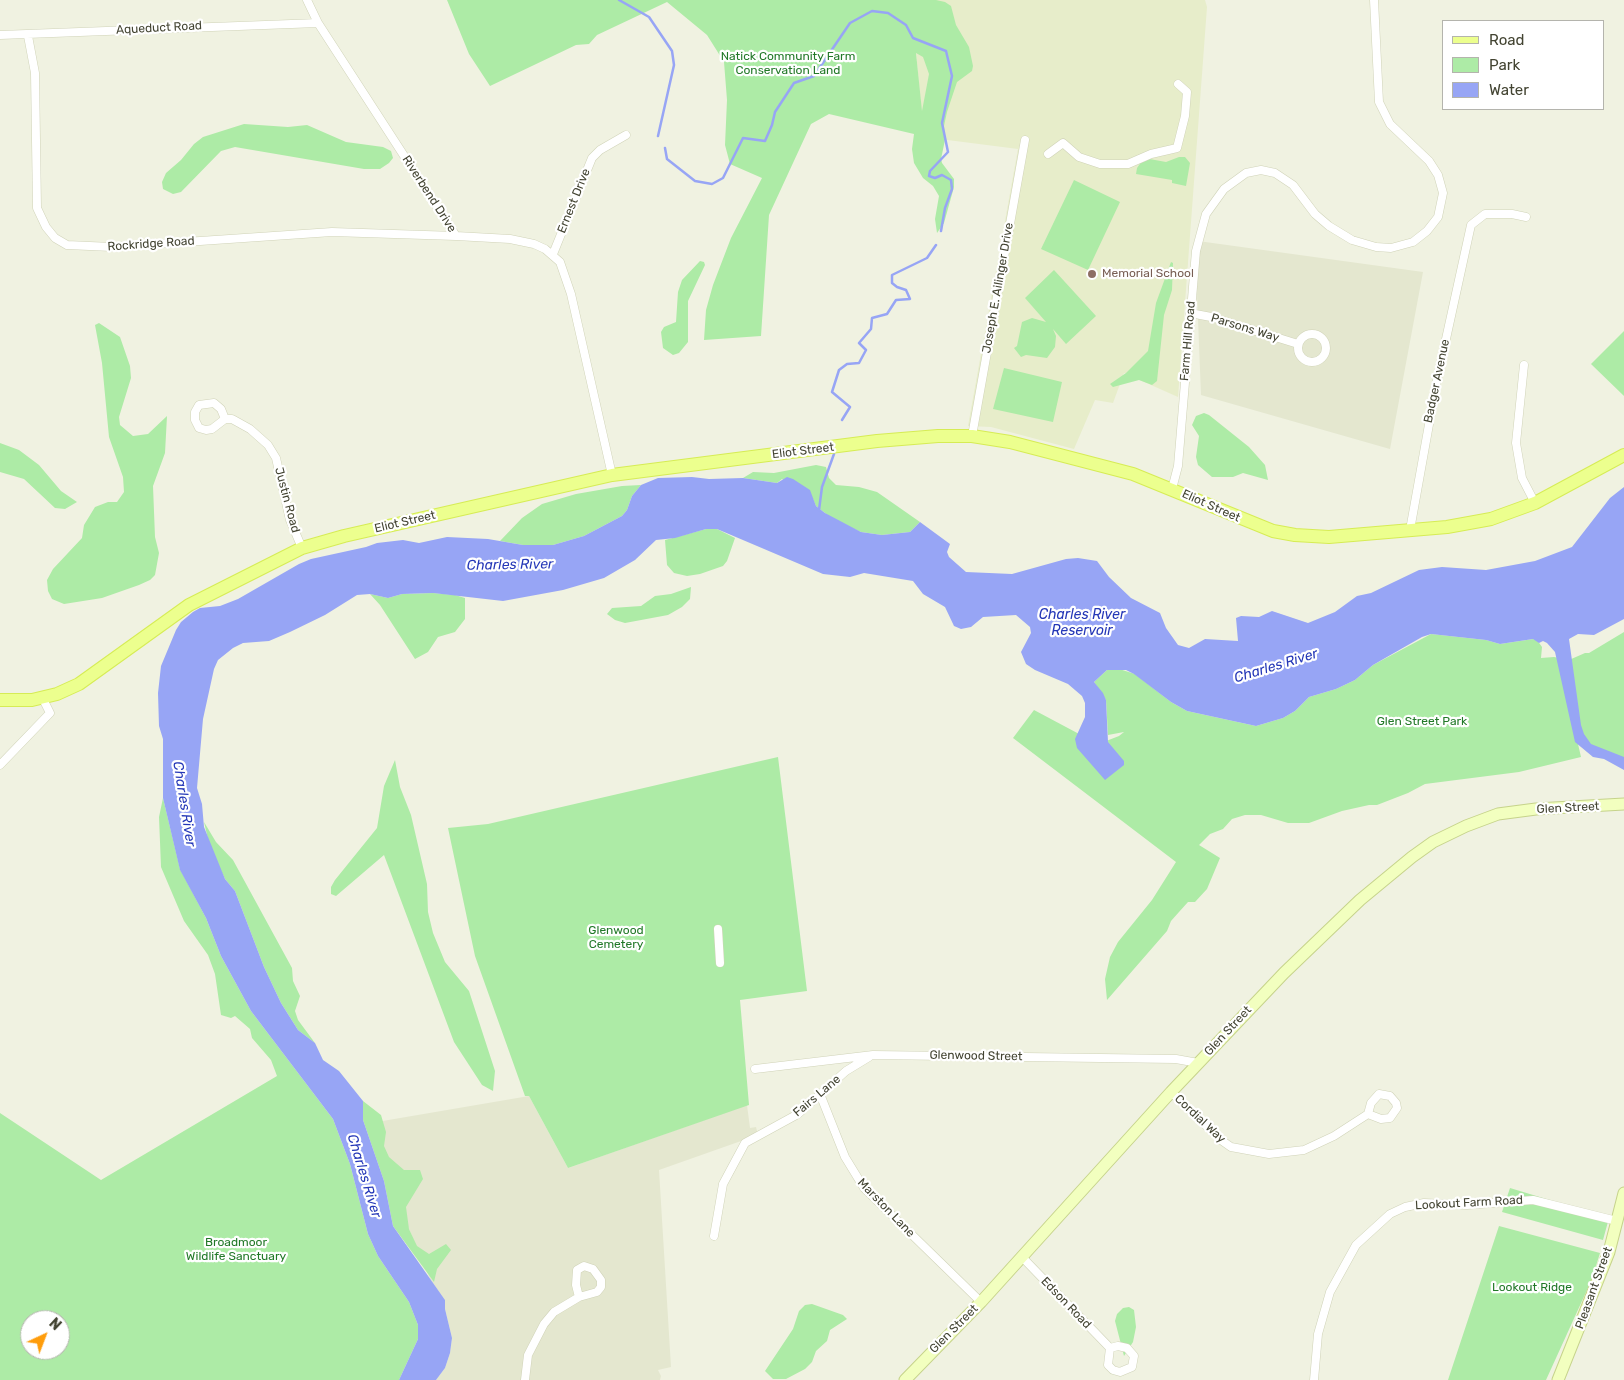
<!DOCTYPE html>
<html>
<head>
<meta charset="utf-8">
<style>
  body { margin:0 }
  #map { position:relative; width:1624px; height:1380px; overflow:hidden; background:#f0f2e1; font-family:Rubik,sans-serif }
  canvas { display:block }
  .legend { position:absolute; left:1442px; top:20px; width:162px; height:90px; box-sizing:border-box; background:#fff; border:1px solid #b4b4ad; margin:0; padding:6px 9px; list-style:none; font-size:15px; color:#434432 }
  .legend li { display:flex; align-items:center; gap:10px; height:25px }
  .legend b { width:25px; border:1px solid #b4b4ad }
  .north { position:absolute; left:20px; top:1310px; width:50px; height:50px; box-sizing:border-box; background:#fff; border:1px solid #b4b4ad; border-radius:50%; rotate:43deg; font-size:14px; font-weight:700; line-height:20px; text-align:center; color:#434432 }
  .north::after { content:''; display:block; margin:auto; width:18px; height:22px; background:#ff9d0c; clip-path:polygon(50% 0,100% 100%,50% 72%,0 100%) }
</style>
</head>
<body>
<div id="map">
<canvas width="1624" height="1380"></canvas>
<ul class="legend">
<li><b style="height:6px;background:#ecff8e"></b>Road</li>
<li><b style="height:14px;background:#adeba6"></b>Park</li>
<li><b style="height:14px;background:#97a5f5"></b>Water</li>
</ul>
<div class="north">N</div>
</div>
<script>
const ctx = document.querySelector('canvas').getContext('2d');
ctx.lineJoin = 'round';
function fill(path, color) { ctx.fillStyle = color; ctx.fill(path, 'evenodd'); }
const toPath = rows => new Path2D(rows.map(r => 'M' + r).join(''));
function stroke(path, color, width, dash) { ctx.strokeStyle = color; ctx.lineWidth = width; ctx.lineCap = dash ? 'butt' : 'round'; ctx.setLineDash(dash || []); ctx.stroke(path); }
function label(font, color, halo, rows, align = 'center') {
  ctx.font = font + ' Rubik,sans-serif'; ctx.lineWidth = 4.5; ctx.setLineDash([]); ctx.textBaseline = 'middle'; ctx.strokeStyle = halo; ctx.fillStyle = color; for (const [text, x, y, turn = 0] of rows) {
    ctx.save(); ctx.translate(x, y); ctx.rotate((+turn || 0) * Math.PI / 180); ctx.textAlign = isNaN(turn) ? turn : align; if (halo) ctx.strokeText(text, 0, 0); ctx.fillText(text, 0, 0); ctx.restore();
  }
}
const residential = toPath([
  [1198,241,1423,272,1390,449,1201,395,1197,294],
  [529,1096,568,1168,747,1105,750,1128,756,1127,758,1135,659,1170,671,1367,658,1370,661,1376,660,1380,436,1380,445,1368,450,1353,452,1338,445,1309,445,1300,430,1279,365,1124]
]);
const education = toPath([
  [911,0,1205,0,1207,7,1178,397,1124,373,1113,403,1095,400,1074,449,991,427,968,426,1018,149,924,137]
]);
const green = toPath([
  [447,0,936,0,945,2,951,6,956,25,969,47,973,66,972,71,957,82,947,112,944,126,945,140,941,159,942,163,954,179,954,187,944,223,937,233,935,219,939,196,933,186,923,178,914,163,912,149,914,134,829,114,811,124,769,215,761,336,704,340,706,310,713,285,731,238,762,178,730,164,725,145,727,100,724,62,707,35,667,2,597,35,589,44,576,45,490,86,469,54],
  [916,53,923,57,929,74,922,111],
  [244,124,288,127,307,125,346,142,383,147,391,151,393,158,389,163,380,169,364,169,235,147,221,151,181,192,173,194,163,189,162,182,166,173,181,160,194,144,203,137],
  [1179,157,1185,157,1190,163,1186,186,1172,183,1172,180,1136,174,1137,168,1144,158,1166,162],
  [1074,180,1120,202,1088,270,1041,249],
  [700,261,704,262,705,265,688,301,688,342,679,353,673,355,663,348,661,332,664,327,676,322,678,292,682,280],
  [1171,262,1173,263,1172,290,1164,315,1157,381,1152,385,1139,380,1113,387,1110,384,1126,373,1148,351,1156,303],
  [1054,270,1096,316,1066,344,1053,329,1056,336,1055,347,1047,358,1026,355,1021,357,1014,348,1017,346,1022,322,1032,318,1046,322,1025,298],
  [99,323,120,337,130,366,131,378,119,417,120,425,133,436,148,434,167,416,165,453,153,486,155,537,159,553,155,575,150,580,139,585,102,598,64,604,52,599,48,591,47,580,53,569,82,538,84,525,95,507,108,502,117,502,124,492,123,477,109,437,102,363,95,325],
  [1624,331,1624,396,1591,364],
  [1004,368,1062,382,1053,422,993,409],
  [1204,413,1209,415,1249,447,1265,465,1268,480,1243,473,1233,477,1212,477,1198,465,1196,457,1199,436,1192,425,1196,416],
  [0,443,19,450,39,465,61,491,77,502,65,509,55,508,24,479,0,472],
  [816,465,826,467,829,478,836,485,859,487,877,492,920,522,910,532,882,535,861,532,834,520,816,506,813,499,782,479,777,483,743,478,753,472,774,473],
  [641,485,632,496,627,510,622,516,584,536,553,545,523,545,500,541,522,518,542,504,576,494,622,486],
  [706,529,717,529,735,538,727,561,723,566,700,574,687,576,674,573,667,565,665,540],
  [691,587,690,599,682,607,668,615,625,623,615,620,607,614,612,608,641,606,655,596,671,594],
  [433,593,455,595,465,598,465,619,455,632,438,637,428,652,415,659,380,605,370,594,388,598,402,594],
  [1624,632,1624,767,1578,744,1581,757,1519,772,1425,784,1408,793,1377,805,1369,805,1342,811,1309,823,1288,823,1261,815,1245,815,1232,819,1223,829,1210,834,1199,845,1220,858,1207,889,1195,902,1188,902,1179,912,1171,921,1167,931,1107,1000,1105,979,1110,957,1118,942,1152,900,1176,862,1013,738,1034,710,1081,735,1101,743,1119,736,1124,732,1108,735,1106,700,1094,682,1107,670,1116,668,1135,674,1171,702,1187,711,1256,726,1283,718,1295,711,1309,697,1336,689,1355,680,1373,665,1431,634,1486,640,1500,644,1533,639,1537,640,1542,647,1541,658,1554,657,1569,660,1585,653,1589,653],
  [778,757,807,991,740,1000,749,1105,568,1168,529,1096,525,1096,475,956,448,828,488,824],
  [395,760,400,787,411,815,427,884,428,912,433,933,445,962,469,991,495,1071,493,1091,482,1085,454,1042,384,855,336,896,331,894,331,887,335,880,377,828,384,786],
  [163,798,180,869,206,918,221,956,251,1011,333,1119,350,1164,368,1234,378,1256,409,1302,418,1325,418,1339,399,1380,0,1380,0,1113,101,1180,277,1076,271,1060,252,1038,250,1029,235,1016,231,1018,221,1015,215,974,208,955,184,921,161,867,159,817],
  [30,1320,60,1320,60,1350,30,1350],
  [204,822,216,842,233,860,292,968,293,981,300,996,295,1011,298,1020,315,1043,298,1030,281,1003,264,967,235,891,225,879,210,848],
  [363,1101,381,1115,386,1132,384,1146,389,1157,404,1170,420,1170,423,1179,406,1207,409,1229,417,1246,429,1254,446,1244,451,1250,437,1269,434,1282,393,1226,384,1181,363,1120],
  [1510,1188,1609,1218,1603,1240,1502,1212],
  [1499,1226,1600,1253,1592,1279,1546,1380,1448,1380],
  [812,1304,843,1315,847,1319,830,1330,827,1341,816,1351,812,1362,805,1369,786,1379,773,1379,765,1371,793,1329,799,1311,805,1305],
  [1129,1307,1134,1310,1136,1327,1133,1342,1124,1356,1115,1321,1117,1314,1123,1308]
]);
const water = toPath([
  [692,477,709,479,743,478,777,483,787,477,793,479,810,490,816,506,825,513,861,532,882,535,910,532,920,522,950,544,947,552,949,557,966,572,1012,574,1066,559,1078,558,1097,561,1109,577,1131,598,1160,613,1166,628,1178,645,1189,648,1205,639,1238,641,1236,618,1241,616,1259,617,1272,611,1308,623,1335,612,1357,596,1371,593,1419,570,1442,567,1486,570,1535,561,1572,547,1610,498,1624,487,1624,619,1594,635,1578,634,1569,639,1581,725,1584,734,1591,744,1624,757,1624,770,1604,759,1593,757,1575,742,1555,652,1547,643,1543,641,1539,643,1533,639,1500,644,1486,640,1431,634,1422,637,1373,665,1355,680,1336,689,1309,697,1295,711,1283,718,1256,726,1187,711,1171,702,1134,674,1126,670,1107,670,1094,682,1103,693,1106,700,1108,742,1124,761,1124,765,1105,780,1077,748,1075,739,1085,717,1085,703,1082,696,1068,684,1035,670,1026,664,1021,652,1031,633,1030,627,1016,615,983,617,971,627,961,629,954,626,945,607,923,594,913,581,864,573,850,577,823,574,717,529,706,529,675,538,656,540,635,560,604,578,563,590,503,601,433,593,402,594,388,598,370,594,357,595,325,615,290,632,269,641,243,643,233,648,218,660,214,669,203,719,197,788,202,804,204,827,225,879,235,891,264,967,281,1003,298,1030,315,1043,323,1060,339,1071,363,1101,363,1120,384,1181,393,1226,445,1300,445,1309,452,1338,450,1353,445,1368,436,1380,399,1380,418,1339,418,1325,409,1302,378,1256,368,1234,350,1164,333,1119,251,1011,221,956,206,918,180,870,163,798,163,739,159,726,158,693,161,666,176,630,181,622,193,612,200,608,220,606,238,599,299,564,311,559,366,547,377,543,403,540,419,543,447,537,488,539,523,545,553,545,584,536,622,516,627,510,632,496,641,485,658,478]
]);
const stream = toPath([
  [619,0,649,17,672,51,674,65,658,136],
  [665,148,667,159,695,181,712,184,723,178,743,138,765,141,772,125,775,112,794,83,814,76,850,23,872,11,888,13,906,25,913,38,946,51,952,76,942,123,948,152,930,171,929,176,935,178,942,175,951,180,952,189,945,208,941,231],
  [842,420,850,407,832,392,839,370,847,364,859,363,866,350,859,343,871,329,872,318,887,314,896,300,910,299,906,290,897,287,892,283,892,275,927,258,936,245],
  [819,510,822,487,834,454]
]);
const street = toPath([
  [307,0,318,23,456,236,510,239,534,244,545,249,560,262,571,294,612,475],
  [0,35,318,23],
  [28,36,35,73,37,208,46,227,55,238,67,245,112,247,332,232,456,236],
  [1048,154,1063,143,1079,157,1100,164,1128,164,1151,154,1177,148,1185,116,1187,92,1178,84],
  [553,254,592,158,600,150,626,135],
  [1190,313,1211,317,1298,344],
  '1298 348a14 14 0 1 1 28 0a14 14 0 1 1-28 0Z',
  [1524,365,1516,443,1522,478,1535,503],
  [225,419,221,409,214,403,199,405,195,412,195,420,199,428,206,430,212,429,225,419,232,419,250,429,268,445,276,458,290,520,302,548],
  [972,436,1025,140],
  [1172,489,1178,466,1196,251,1206,214,1224,189,1246,173,1261,170,1275,173,1293,185,1315,214,1329,226,1352,240,1376,247,1391,248,1413,242,1427,231,1438,217,1443,193,1438,175,1429,161,1390,124,1379,102,1374,0],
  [1410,530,1437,380,1471,225,1485,214,1512,214,1526,217],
  [0,765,50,713,42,697],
  [718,929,720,963],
  [755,1069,873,1055,1176,1059,1198,1063],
  [1171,1092,1221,1140,1231,1147,1269,1154,1304,1150,1334,1136,1368,1114,1381,1119,1390,1118,1397,1108,1396,1103,1390,1096,1379,1094,1371,1103,1368,1114],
  [820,1094,845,1157,864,1188,981,1302],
  [714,1236,723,1184,745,1143,798,1114,846,1071,869,1057],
  [1022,1257,1110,1348,1108,1365,1113,1370,1120,1372,1132,1367,1134,1356,1127,1348,1118,1346,1110,1348],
  [525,1380,528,1355,544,1324,554,1312,579,1297,597,1292,601,1287,601,1280,593,1269,584,1266,577,1270,576,1285,579,1297],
  [1314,1380,1318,1334,1330,1292,1356,1245,1390,1214,1405,1207,1424,1203,1467,1205,1533,1200,1617,1221]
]);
const secondary = toPath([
  [905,1380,981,1302,1171,1092,1284,973,1360,900,1412,857,1433,842,1466,826,1498,814,1536,809,1624,804],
  [1558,1380,1609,1252,1624,1193]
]);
const primary = toPath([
  [0,700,32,700,57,694,79,684,189,605,302,548,344,536,612,475,877,441,938,436,972,436,1010,442,1133,474,1273,531,1295,535,1329,537,1447,527,1491,519,1535,503,1624,455]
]);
const markers = [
  [1092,274,5,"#8d6e63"]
];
const streetNames = [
  ["Aqueduct Road",159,28,-3],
  ["Riverbend Drive",429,194,57],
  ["Ernest Drive",574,201,-68],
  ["Rockridge Road",151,244,-4],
  ["Joseph E. Ailinger Drive",998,288,-80],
  ["Parsons Way",1245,328,17],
  ["Farm Hill Road",1188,341,-85],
  ["Badger Avenue",1437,381,-78],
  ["Eliot Street",803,451,-7],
  ["Justin Road",287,500,75],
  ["Eliot Street",1211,506,24],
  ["Eliot Street",405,522,-13],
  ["Glen Street",1568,808,-3],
  ["Glen Street",1228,1031,-47],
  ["Glenwood Street",976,1056,1],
  ["Fairs Lane",817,1096,-40],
  ["Cordial Way",1200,1119,43],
  ["Lookout Farm Road",1469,1203,-3],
  ["Marston Lane",886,1208,46],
  ["Pleasant Street",1594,1288,-70],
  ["Edson Road",1066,1303,46],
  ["Glen Street",954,1329,-45]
];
const parkNames = [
  ["Natick Community Farm",788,57],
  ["Conservation Land",788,71],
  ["Glen Street Park",1422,722],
  ["Glenwood",616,931],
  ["Cemetery",616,945],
  ["Broadmoor",236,1243],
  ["Wildlife Sanctuary",236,1257],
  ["Lookout Ridge",1532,1288]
];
const educationNames = [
  ["Memorial School",1102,274]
];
const waterNames = [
  ["Charles River",510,565,-1],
  ["Charles River",1082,615],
  ["Reservoir",1082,631],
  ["Charles River",1276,666,-17],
  ["Charles River",184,804,81],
  ["Charles River",364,1176,73]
];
fill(residential, '#e4e7cf');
fill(education, '#e7edca');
fill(green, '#adeba6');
fill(water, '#97a5f5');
stroke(stream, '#97a5f5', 2.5);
stroke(street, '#d0d3b8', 9);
stroke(secondary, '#c6d38b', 13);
stroke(primary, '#d6ec55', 14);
stroke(street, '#fff', 8);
stroke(secondary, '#f2ffbf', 11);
stroke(primary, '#ecff8e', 12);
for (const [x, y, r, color] of markers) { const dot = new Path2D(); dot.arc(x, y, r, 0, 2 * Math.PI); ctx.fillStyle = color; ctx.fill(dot); stroke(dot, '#fff', 2); }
label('12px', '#434432', '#fff', streetNames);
label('12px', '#227928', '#fff', parkNames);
label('12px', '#785e54', '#fff', educationNames, 'left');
label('italic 14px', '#2437b7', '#fff', waterNames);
</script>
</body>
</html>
